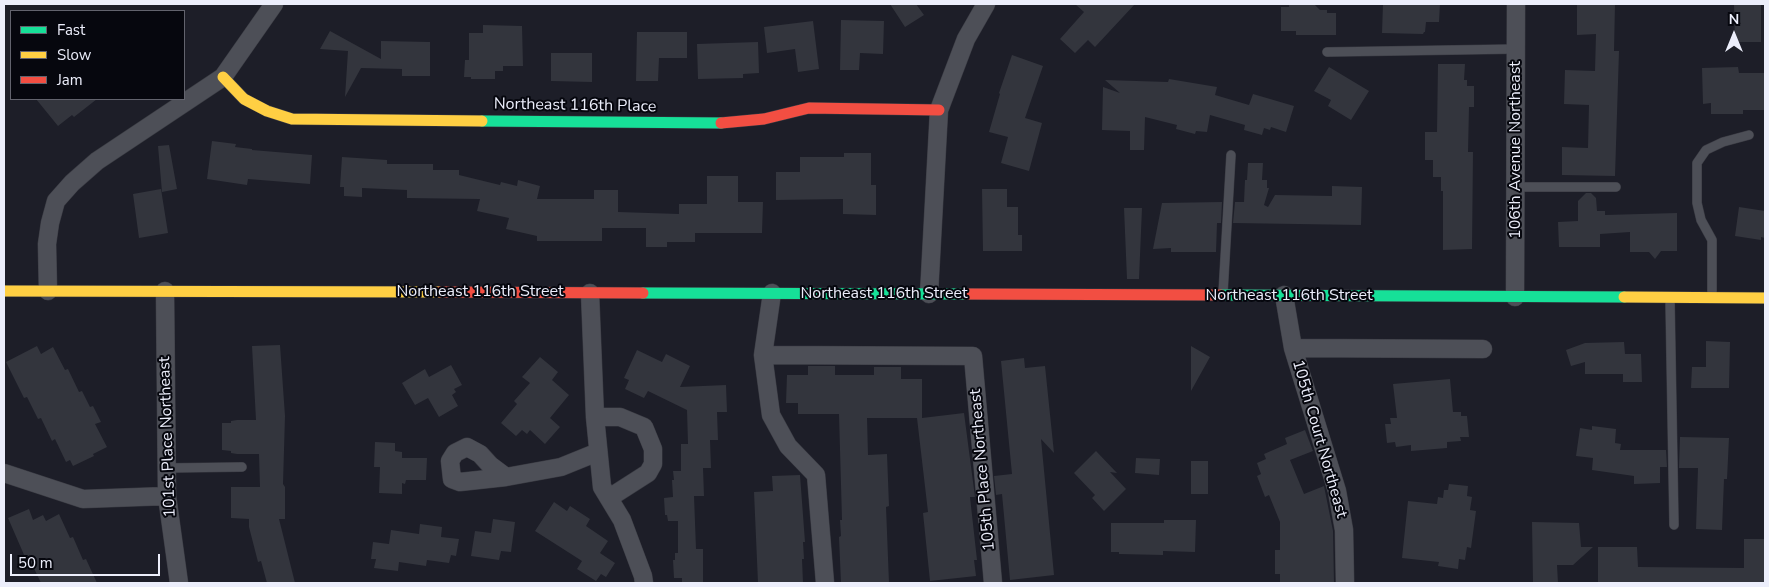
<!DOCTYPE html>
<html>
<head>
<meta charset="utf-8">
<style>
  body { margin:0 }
  #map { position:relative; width:1769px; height:587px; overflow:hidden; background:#1d1e28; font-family:"Nunito Sans",sans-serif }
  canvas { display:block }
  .frame { position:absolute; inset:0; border:5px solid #eceefb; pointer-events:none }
  .legend { position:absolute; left:10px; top:10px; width:175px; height:90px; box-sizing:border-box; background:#06070e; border:1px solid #62636d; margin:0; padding:6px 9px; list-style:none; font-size:15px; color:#eceefb }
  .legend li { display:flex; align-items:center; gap:10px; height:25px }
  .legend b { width:25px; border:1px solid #62636d }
  .north { position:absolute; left:1709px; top:10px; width:50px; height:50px; -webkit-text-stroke:4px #06070e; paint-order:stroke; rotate:0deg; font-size:14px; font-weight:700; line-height:20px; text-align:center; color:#eceefb }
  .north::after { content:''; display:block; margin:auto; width:18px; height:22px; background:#eceefb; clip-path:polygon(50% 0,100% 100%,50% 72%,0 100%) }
  .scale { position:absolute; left:10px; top:554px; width:150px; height:22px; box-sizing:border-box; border:2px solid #eceefb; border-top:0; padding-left:6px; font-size:15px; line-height:18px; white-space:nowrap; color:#eceefb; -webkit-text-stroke:4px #06070e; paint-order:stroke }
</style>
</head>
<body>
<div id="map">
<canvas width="1769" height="587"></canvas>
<div class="frame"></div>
<ul class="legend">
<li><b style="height:6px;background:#16e098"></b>Fast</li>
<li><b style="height:6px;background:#ffcf43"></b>Slow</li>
<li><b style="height:6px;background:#f24e42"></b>Jam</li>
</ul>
<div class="north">N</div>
<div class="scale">50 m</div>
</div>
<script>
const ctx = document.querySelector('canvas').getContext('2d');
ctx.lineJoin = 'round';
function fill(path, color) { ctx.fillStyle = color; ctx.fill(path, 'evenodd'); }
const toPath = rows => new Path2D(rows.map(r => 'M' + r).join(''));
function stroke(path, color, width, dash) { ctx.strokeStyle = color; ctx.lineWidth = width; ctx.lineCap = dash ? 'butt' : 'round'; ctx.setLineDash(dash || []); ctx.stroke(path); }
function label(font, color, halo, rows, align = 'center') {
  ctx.font = font + ' "Nunito Sans",sans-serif'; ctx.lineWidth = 4; ctx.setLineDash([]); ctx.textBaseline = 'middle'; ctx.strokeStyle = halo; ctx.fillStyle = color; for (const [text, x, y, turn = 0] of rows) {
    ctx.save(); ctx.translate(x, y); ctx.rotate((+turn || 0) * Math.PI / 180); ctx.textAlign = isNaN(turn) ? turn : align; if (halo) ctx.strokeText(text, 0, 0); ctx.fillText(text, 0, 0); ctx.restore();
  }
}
const building = toPath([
  [890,4,916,4,924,15,905,27],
  [1075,4,1135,4,1095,47,1088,40,1075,53,1060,39,1084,12],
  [1289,4,1314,4,1320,10,1327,10,1327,13,1336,13,1336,35,1296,35,1296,31,1281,31,1281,7,1289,7],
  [1383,4,1440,4,1439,22,1426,22,1425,32,1424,32,1423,34,1382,33],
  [1577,4,1615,4,1614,51,1619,51,1615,176,1562,175,1562,147,1588,148,1589,105,1564,104,1565,70,1595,71,1596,34,1577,35],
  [1734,4,1761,4,1761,42,1735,42],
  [841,20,884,21,883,54,860,53,859,70,840,70],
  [813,21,819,69,798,72,795,49,767,53,764,27],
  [483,25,522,26,523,66,503,66,503,71,495,71,495,79,471,79,471,77,464,77,465,60,469,60,469,33,483,33],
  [330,31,381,59,381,41,430,42,430,76,402,76,402,69,361,68,345,97,348,51,320,49],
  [637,32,687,32,687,58,659,58,658,81,636,81],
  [758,42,759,73,743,74,743,78,698,79,697,44],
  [551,53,592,53,592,82,551,81],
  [1012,55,1043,66,1025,118,1042,123,1029,171,1001,163,1008,137,989,132,1000,94,999,93],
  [1438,64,1465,64,1464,80,1467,80,1467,86,1474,86,1474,107,1469,107,1468,152,1473,152,1472,249,1443,250,1443,191,1441,191,1441,177,1433,177,1433,160,1425,160,1425,132,1437,132],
  [1329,67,1369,91,1351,120,1328,106,1331,100,1314,91],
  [1738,67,1739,73,1765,73,1765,110,1743,110,1743,114,1711,114,1711,103,1703,104,1702,68],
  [1169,79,1217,87,1215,95,1249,105,1253,94,1294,106,1286,132,1271,127,1270,130,1264,128,1262,135,1244,130,1245,125,1210,115,1207,132,1196,131,1195,134,1176,129,1177,125,1145,117,1144,150,1130,150,1130,131,1102,130,1103,87,1120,93,1105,80,1168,82],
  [36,99,97,99,74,117,72,115,58,126],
  [212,141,236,144,235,147,252,149,252,150,312,155,310,184,248,179,247,185,207,179],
  [169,145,177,189,162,192,158,146],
  [844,153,871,153,871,185,876,185,876,215,843,214,843,199,776,200,776,172,800,172,800,157,844,157],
  [342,157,387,160,387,164,433,164,433,170,459,170,459,175,500,185,501,182,517,186,518,180,540,186,537,199,594,199,594,190,618,190,618,212,679,214,679,204,707,204,707,176,738,176,738,202,763,202,762,233,695,233,695,242,667,242,667,247,646,247,646,228,602,228,602,241,537,241,537,236,506,229,509,218,477,211,480,199,407,198,407,190,362,188,362,197,344,196,344,187,340,187],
  [1248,163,1263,163,1262,180,1267,180,1267,188,1269,188,1264,205,1268,207,1275,195,1332,196,1332,186,1362,187,1361,225,1233,223,1235,202,1244,202,1245,180,1247,180],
  [161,189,168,233,139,238,133,194],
  [982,189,1007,189,1007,207,1018,207,1018,235,1022,235,1022,251,983,251],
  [1586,193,1591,193,1596,198,1597,211,1605,211,1605,215,1677,213,1677,251,1661,251,1655,259,1649,252,1630,252,1630,232,1600,234,1600,247,1559,247,1558,222,1578,221,1578,201],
  [1222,202,1221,223,1217,223,1216,252,1171,252,1171,248,1153,249,1162,203],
  [1739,207,1765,211,1765,238,1761,237,1761,240,1735,236],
  [1124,208,1142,208,1139,279,1127,279],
  [1706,341,1730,342,1729,388,1691,388,1692,367,1706,367],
  [1624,342,1625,354,1641,354,1642,382,1623,382,1623,374,1585,374,1585,362,1571,366,1566,350,1585,343],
  [280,345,285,416,283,484,285,487,285,519,279,519,295,583,267,583,261,561,258,562,249,527,249,519,231,518,231,487,260,487,259,454,237,454,231,453,231,451,222,450,222,423,231,423,231,421,237,420,256,420,252,346],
  [37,346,41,354,53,347,65,370,68,369,79,392,82,391,90,407,93,406,101,422,95,424,107,447,93,454,94,456,73,466,70,460,66,462,55,439,52,441,41,418,38,419,27,397,24,398,6,362],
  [1191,346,1210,357,1191,391],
  [637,350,662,362,666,354,690,366,680,387,726,385,727,412,717,412,718,440,710,440,711,468,703,468,704,496,694,496,696,549,703,549,703,583,682,583,682,578,674,578,673,560,675,560,675,553,678,553,678,521,668,521,667,515,665,515,664,498,673,497,672,480,674,480,673,471,681,471,681,444,688,444,687,410,648,391,644,398,625,389,629,380,624,378],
  [540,357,558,372,552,380,569,395,550,418,560,427,545,444,530,430,527,434,522,430,516,436,501,423,517,404,514,401,530,383,522,377],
  [1024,358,1025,368,1045,366,1054,453,1041,439,1054,575,1010,580,1002,494,996,495,994,476,1012,474,1001,361],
  [451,365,462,385,454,389,456,392,452,395,458,406,439,417,428,398,415,405,402,383,425,369,429,377],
  [808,366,835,366,835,375,874,375,874,367,901,367,901,379,922,379,922,418,964,413,975,497,970,497,977,560,974,560,976,576,930,581,923,513,928,512,917,418,867,418,868,455,887,454,889,506,886,507,889,583,841,583,839,537,841,536,840,520,842,520,839,414,798,414,798,403,786,403,787,375,808,375],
  [1450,379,1453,412,1461,412,1461,416,1467,416,1469,437,1460,437,1461,441,1447,442,1447,448,1411,451,1411,445,1396,447,1395,442,1387,443,1385,424,1391,424,1390,418,1397,418,1393,384],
  [1592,426,1616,429,1615,443,1621,444,1620,450,1666,450,1667,467,1660,467,1660,483,1634,484,1634,476,1592,470,1593,458,1576,456,1580,428,1592,430],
  [1305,430,1313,451,1290,460,1304,494,1324,486,1333,531,1334,583,1280,583,1280,574,1275,574,1275,550,1280,550,1280,522,1269,495,1265,497,1257,476,1261,474,1257,463,1266,459,1264,454,1287,444,1285,438],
  [1680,437,1729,438,1727,479,1724,479,1722,530,1696,529,1698,468,1679,468],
  [375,442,395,443,395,451,402,452,402,458,427,458,426,480,406,480,405,484,402,483,402,494,379,493,380,467,374,467],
  [1096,451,1117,473,1110,472,1126,489,1104,511,1092,498,1095,495,1074,473],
  [1136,458,1160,459,1159,475,1135,473],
  [1191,461,1208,461,1208,494,1191,494],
  [800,475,805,542,803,542,804,559,802,559,803,583,758,583,754,492,773,491,772,476],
  [1449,484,1468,486,1467,496,1472,497,1470,510,1476,511,1471,548,1467,547,1465,560,1459,559,1458,569,1438,566,1439,562,1402,558,1408,501,1437,504,1438,497,1443,498,1444,490,1448,490],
  [554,502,567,511,570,506,590,519,586,526,608,541,600,553,615,563,606,577,601,574,596,581,577,569,582,561,535,531],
  [29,509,33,520,43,515,46,521,59,514,70,538,73,537,83,560,86,559,97,583,41,583,31,562,28,564,8,518],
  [493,519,515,522,511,552,501,551,499,560,471,556,475,531,491,533],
  [1164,520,1196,520,1195,552,1163,551,1163,555,1119,554,1119,552,1111,552,1111,523,1164,523],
  [1532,522,1579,523,1581,547,1593,547,1573,565,1557,565,1558,583,1533,583],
  [420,524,442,527,441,537,459,539,456,556,451,555,449,563,427,560,426,566,399,562,398,571,374,568,376,559,371,559,373,542,389,544,391,530,419,534],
  [1744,539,1765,539,1765,583,1598,583,1598,547,1637,547,1638,567,1744,568]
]);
const lane = toPath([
  [1327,52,1516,49],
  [1516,187,1616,187],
  [1223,293,1231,155],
  [1712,297,1712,240,1701,220,1697,203,1697,163,1706,150,1723,142,1749,135],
  [1670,300,1674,525],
  [167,468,242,467]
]);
const street = toPath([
  [48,291,47,244,50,223,56,201,72,183,97,161,223,77,274,4],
  [165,291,167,496,179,583],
  [590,293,595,417,602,487,622,520,643,576,644,583],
  [772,293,763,355,771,415,788,446,816,475,825,583],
  [929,294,939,110,966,39,986,4],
  [1284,295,1293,348,1337,491,1344,530,1345,583],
  [1515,297,1516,4],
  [1293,348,1483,349],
  [763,355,973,356,993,583],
  [595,417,620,417,644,427,653,449,653,464,648,473,609,498],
  [4,473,83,499,167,496],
  [506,477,460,482,452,479,450,461,455,453,467,447,480,454,490,465,506,477,561,467,598,452]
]);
const fast = toPath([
  [482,121,721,123],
  [643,293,965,294],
  [1221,295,1624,297]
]);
const slow = toPath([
  [223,77,244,99,267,111,292,119,482,121],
  [4,291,440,292],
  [1624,297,1765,298]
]);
const jam = toPath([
  [721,123,764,119,809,108,939,110],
  [440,292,643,293],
  [965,294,1221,295]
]);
const streetNames = [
  ["Northeast 116th Place",575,106,1],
  ["106th Avenue Northeast",1516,150,-90],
  ["Northeast 116th Street",480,292],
  ["Northeast 116th Street",884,294],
  ["Northeast 116th Street",1289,296],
  ["101st Place Northeast",168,437,-92],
  ["105th Court Northeast",1319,439,74],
  ["105th Place Northeast",983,470,-95]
];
fill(building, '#33353d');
stroke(lane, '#3a3b43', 10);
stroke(street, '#3a3b43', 19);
stroke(fast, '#3a3b43', 12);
stroke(slow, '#3a3b43', 12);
stroke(jam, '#3a3b43', 12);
stroke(lane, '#4d4f57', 9);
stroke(street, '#4d4f57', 18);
stroke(fast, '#16e098', 11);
stroke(slow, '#ffcf43', 11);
stroke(jam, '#f24e42', 11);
label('16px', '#eceefb', '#06070e', streetNames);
</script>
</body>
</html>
